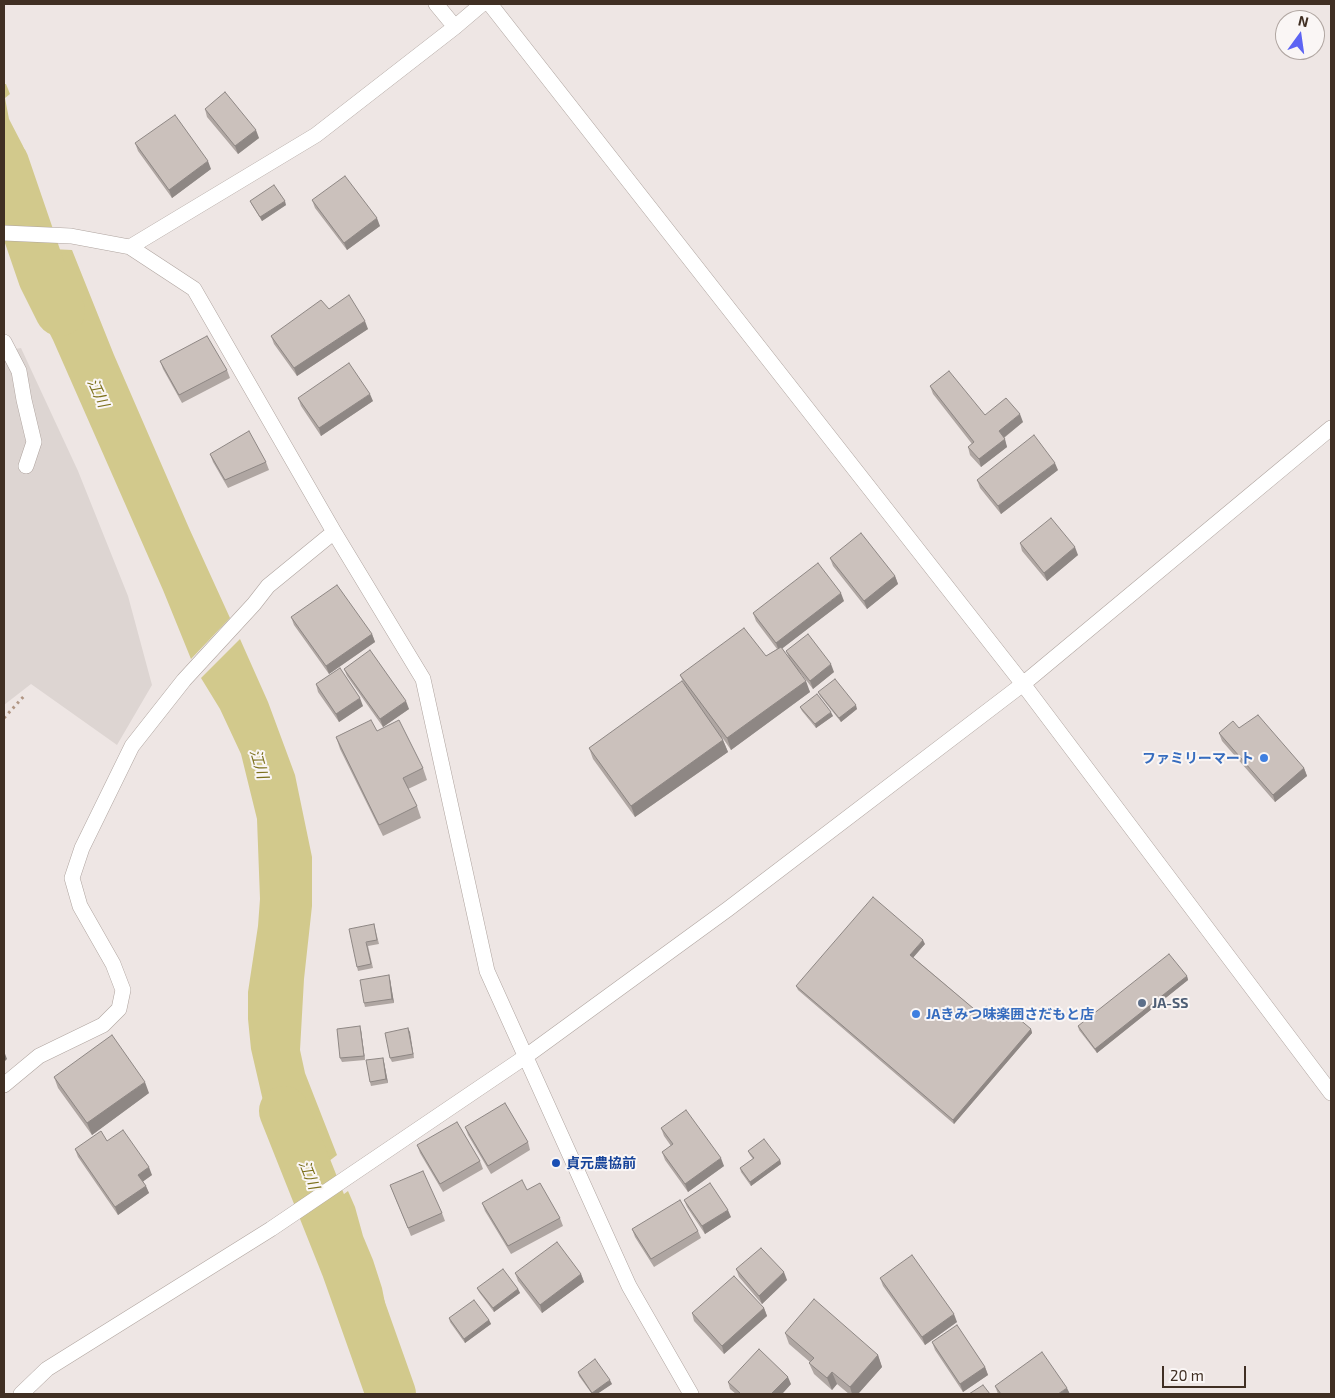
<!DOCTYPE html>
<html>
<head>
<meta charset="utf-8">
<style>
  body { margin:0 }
  #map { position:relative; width:1335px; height:1398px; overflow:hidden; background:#eee6e4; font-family:"Exo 2",sans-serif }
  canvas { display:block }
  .frame { position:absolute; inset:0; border:5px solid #402f23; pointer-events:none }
  .north { position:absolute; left:1275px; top:10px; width:50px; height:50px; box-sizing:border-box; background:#faf6f5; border:1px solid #b0a6a1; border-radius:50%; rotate:14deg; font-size:14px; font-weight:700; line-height:20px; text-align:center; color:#402f23 }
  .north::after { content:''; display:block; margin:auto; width:18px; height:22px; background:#5d64f3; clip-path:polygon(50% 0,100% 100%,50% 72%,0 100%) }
  .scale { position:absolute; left:1162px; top:1366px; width:84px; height:22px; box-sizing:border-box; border:2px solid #402f23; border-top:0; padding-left:6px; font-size:15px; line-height:18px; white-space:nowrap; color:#402f23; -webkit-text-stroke:4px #faf6f5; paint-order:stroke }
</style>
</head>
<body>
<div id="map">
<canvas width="1335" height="1398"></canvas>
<div class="frame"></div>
<div class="north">N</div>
<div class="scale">20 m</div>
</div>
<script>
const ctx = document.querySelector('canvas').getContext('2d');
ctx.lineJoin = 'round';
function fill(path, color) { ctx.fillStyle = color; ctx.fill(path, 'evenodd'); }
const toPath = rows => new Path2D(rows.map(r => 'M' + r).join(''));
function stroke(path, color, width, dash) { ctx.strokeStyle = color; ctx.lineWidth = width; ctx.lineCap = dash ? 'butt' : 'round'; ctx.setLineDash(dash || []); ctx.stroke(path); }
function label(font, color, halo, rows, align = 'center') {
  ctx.font = font + ' "Exo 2","Noto Sans JP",sans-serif'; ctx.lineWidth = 4; ctx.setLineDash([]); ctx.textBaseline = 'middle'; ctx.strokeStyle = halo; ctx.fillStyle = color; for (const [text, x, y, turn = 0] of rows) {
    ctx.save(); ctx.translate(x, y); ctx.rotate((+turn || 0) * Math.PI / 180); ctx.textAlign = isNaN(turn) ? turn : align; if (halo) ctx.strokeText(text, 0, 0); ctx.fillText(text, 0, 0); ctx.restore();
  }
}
const built = toPath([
  [21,348,78,471,128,596,152,685,117,745,31,684,4,705,4,351]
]);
const water = toPath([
  [4,84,6,84,10,94,5,98,9,119,23,146,36,184,40,205,4,205],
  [10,247,72,250,114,355,189,528,230,618,191,659,163,590,53,340,28,291,17,261,10,256],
  [240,639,268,702,295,775,312,857,312,906,304,979,300,1050,305,1073,337,1155,294,1188,277,1151,267,1118,251,1049,248,1019,248,992,258,926,260,899,257,819,241,754,220,709,201,678],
  [348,1191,355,1207,363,1236,373,1260,382,1288,388,1318,405,1363,413,1394,369,1394,367,1374,345,1333,343,1320,346,1305,344,1295,325,1275,304,1224]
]);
const river = toPath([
  [4,163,43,277,60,311],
  [284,1111,346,1267,391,1394]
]);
const path = toPath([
  [4,718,25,695]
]);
const minor = toPath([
  [436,4,455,27],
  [490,4,1023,684,1331,1093],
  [4,233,71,236,130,247,194,289,334,532,423,679,487,971,629,1286,691,1394],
  [130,247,316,135,455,27,482,4],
  [4,342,19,371,24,400,34,442,26,466],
  [4,1085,39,1056,103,1025,119,1009,123,990,113,964,80,906,72,878,82,848,132,746,184,680,254,604,268,586,334,532],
  [21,1394,47,1369,271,1229,525,1057,728,909,1023,684,1331,428]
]);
const wall = toPath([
  [205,109,259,138,238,154,207,117],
  [135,143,211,169,172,198,138,151],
  [312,200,380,226,347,250,315,208],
  [250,201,286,205,262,221,252,205],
  [329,309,368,329,297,376,274,344,271,336],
  [160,361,227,370,230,378,182,403,163,369],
  [930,386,985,415,1023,422,1004,438,1007,447,981,467,970,455,968,447,972,444,933,394],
  [298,398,373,401,321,436,301,406],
  [210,454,266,462,269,470,228,488,213,462],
  [1058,470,1001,514,980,488,977,480],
  [1020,543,1078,555,1047,581,1022,551],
  [830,558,895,576,898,584,867,609,833,566],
  [844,601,782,648,789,658,786,651,834,672,813,689,799,671,810,692,731,750,722,737,723,740,728,752,635,817,593,759,589,748,684,684,680,675,766,656,777,649,756,621,753,613],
  [291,617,372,634,375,642,329,674,294,625],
  [344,669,409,709,383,727,347,676],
  [316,684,363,706,339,722,318,692],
  [818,692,857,709,841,722,820,696],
  [800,707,833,716,816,728,802,711],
  [1239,728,1304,768,1307,776,1275,802,1222,741,1219,733],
  [377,731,423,768,427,780,408,789,417,806,421,818,383,836,340,749,336,737],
  [374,924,379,944,368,946,373,968,358,971,357,967],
  [925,944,913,957,980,1014,1031,1029,1032,1033,954,1124,798,990,796,986],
  [389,975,390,979,394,1003,365,1007,364,1003],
  [1187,976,1188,980,1097,1053,1079,1030,1078,1026],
  [408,1028,414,1058,392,1062,390,1058],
  [361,1030,365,1060,342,1062,340,1058],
  [383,1058,384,1062,388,1083,371,1086,370,1082],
  [54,1077,149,1093,92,1135,58,1088],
  [465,1127,528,1142,530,1150,491,1174,468,1135],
  [661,1128,724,1166,688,1192,665,1160,662,1152,671,1146,664,1136],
  [107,1141,152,1175,143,1181,149,1193,118,1215,78,1157,75,1149],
  [417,1145,480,1161,483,1169,443,1192,420,1153],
  [748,1151,780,1160,781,1164,751,1186,741,1172,740,1168,753,1159,750,1155],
  [390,1185,442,1213,445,1221,411,1236],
  [527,1190,560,1218,563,1226,511,1254,485,1211,482,1203],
  [684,1200,731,1217,705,1234,687,1207],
  [632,1229,698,1231,701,1238,654,1267,635,1237],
  [736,1269,787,1280,762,1304,739,1277],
  [515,1273,581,1274,584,1282,542,1313,518,1281],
  [880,1278,957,1322,925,1345,883,1286],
  [477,1288,518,1289,520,1293,494,1312,479,1292],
  [764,1308,767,1316,724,1354,694,1321,692,1313],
  [449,1318,489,1320,491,1324,465,1343,450,1322],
  [785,1333,878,1355,882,1367,858,1394,849,1394,837,1384,832,1390,814,1374,809,1363,810,1362,789,1344],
  [932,1342,985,1367,988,1375,963,1392,935,1350],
  [578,1372,612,1384,597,1394,592,1394,579,1376],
  [728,1382,791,1384,782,1394,736,1394,730,1389],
  [995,1386,1070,1394,998,1394]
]);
const shadedWall = toPath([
  [256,130,259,138,238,154,235,146],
  [208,161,211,169,172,198,169,190],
  [285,201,286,205,262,221,260,217],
  [377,218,380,226,347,250,344,243],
  [365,321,368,329,297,376,294,368],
  [370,394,373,401,321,436,319,428],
  [1020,414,1023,422,1002,439,999,431],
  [1005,439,1007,447,981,467,979,459],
  [1055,463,1058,470,1001,514,998,506],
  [1075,547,1078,555,1047,581,1044,573],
  [895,576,898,584,867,609,864,601],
  [841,593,844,601,779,651,776,643],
  [372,634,375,642,329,674,326,666],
  [831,664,834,672,813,689,810,681],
  [806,681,810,692,731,750,727,738],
  [360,698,363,706,339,722,336,714],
  [406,701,409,709,383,727,380,719],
  [856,705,857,709,841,722,839,718],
  [831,712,833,716,816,728,815,724],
  [723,740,728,752,635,817,631,806],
  [1304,768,1307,776,1275,802,1273,795],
  [923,940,925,944,912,959,910,955],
  [389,975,390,979,394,1003,392,999],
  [1187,976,1188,980,1097,1053,1095,1049],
  [360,1026,361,1030,365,1060,364,1056],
  [408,1028,410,1032,414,1058,413,1054],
  [1031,1029,1032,1033,954,1124,953,1120],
  [4,1051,7,1059,4,1062],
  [383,1058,384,1062,388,1083,386,1079],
  [145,1082,149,1093,92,1135,87,1123],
  [721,1158,724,1166,688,1192,685,1184],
  [780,1160,781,1164,751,1186,750,1182],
  [149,1167,152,1175,141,1183,138,1175],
  [146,1186,149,1193,118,1215,115,1207],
  [728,1210,731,1217,705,1234,702,1226],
  [784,1272,787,1280,762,1304,759,1296],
  [581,1274,584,1282,542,1313,540,1305],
  [518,1289,520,1293,494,1312,493,1308],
  [764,1308,767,1316,724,1354,722,1346],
  [954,1314,957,1322,925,1345,922,1337],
  [489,1320,491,1324,465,1343,464,1339],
  [878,1355,882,1367,858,1394,852,1394,850,1387],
  [985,1367,988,1375,963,1392,960,1384],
  [832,1372,837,1384,832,1390,827,1378],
  [788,1377,791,1384,782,1394,771,1394],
  [610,1380,612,1384,597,1394,593,1394,592,1393],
  [1067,1388,1070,1394,1058,1394]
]);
const building = toPath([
  [225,92,256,130,235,146,205,109,225,92],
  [175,115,208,161,169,190,135,143,175,115],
  [345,176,377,218,344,243,312,200,345,176],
  [274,185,285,201,260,217,250,201,274,185],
  [349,295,365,321,294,368,271,336,321,300,329,309,349,295],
  [207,336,227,370,179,395,160,361,207,336],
  [349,363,370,394,319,428,298,398,349,363],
  [949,371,985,415,1006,398,1020,414,999,431,1005,439,979,459,968,447,974,442,930,386,949,371],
  [249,431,266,462,225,480,210,454,249,431],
  [1034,435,1055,463,998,506,977,480,1034,435],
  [1051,518,1075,547,1044,573,1020,543,1051,518],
  [861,533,895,576,864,601,830,558,861,533],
  [818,563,841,593,776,643,753,613,818,563],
  [337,585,372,634,326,666,291,617,337,585],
  [744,628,766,656,781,647,806,681,727,738,680,675,744,628],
  [808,634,831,664,810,681,786,651,808,634],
  [370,650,406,701,380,719,344,669,370,650],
  [340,668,360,698,336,714,316,684,340,668],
  [835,679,856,705,839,718,818,692,835,679],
  [682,681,723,740,631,806,589,748,682,681],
  [817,694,831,712,815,724,800,707,817,694],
  [1258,715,1304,768,1273,795,1219,733,1233,721,1239,728,1258,715],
  [371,720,377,731,399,720,423,768,403,778,417,806,379,825,336,737,371,720],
  [873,897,923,940,910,955,980,1014,986,1006,1005,1021,1012,1013,1031,1029,953,1120,796,986,873,897],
  [374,924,377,940,366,942,371,964,357,967,349,929,374,924],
  [1169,954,1187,976,1095,1049,1078,1026,1169,954],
  [389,975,392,999,364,1003,360,980,389,975],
  [360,1026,364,1056,340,1058,337,1029,360,1026],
  [408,1028,413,1054,390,1058,385,1033,408,1028],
  [112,1035,145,1082,87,1123,54,1077,112,1035],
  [383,1058,386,1079,370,1082,366,1060,383,1058],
  [505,1103,528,1142,488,1166,465,1127,505,1103],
  [686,1110,721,1158,685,1184,662,1152,673,1144,661,1128,686,1110],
  [457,1122,480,1161,440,1184,417,1145,457,1122],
  [123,1130,149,1167,138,1175,146,1186,115,1207,75,1149,101,1131,107,1141,123,1130],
  [764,1139,780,1160,750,1182,740,1168,754,1158,748,1151,764,1139],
  [423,1171,442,1213,408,1228,390,1185,423,1171],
  [522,1180,527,1190,540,1183,560,1218,508,1246,482,1203,522,1180],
  [710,1183,728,1210,702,1226,684,1200,710,1183],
  [680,1200,698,1231,651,1259,632,1229,680,1200],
  [557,1242,581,1274,540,1305,515,1273,557,1242],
  [761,1248,784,1272,759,1296,736,1269,761,1248],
  [912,1255,954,1314,922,1337,880,1278,912,1255],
  [503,1269,518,1289,493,1308,477,1288,503,1269],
  [734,1276,764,1308,722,1346,692,1313,734,1276],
  [814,1299,878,1355,850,1387,832,1372,827,1378,809,1363,814,1358,785,1333,814,1299],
  [474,1300,489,1320,464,1339,449,1318,474,1300],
  [957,1325,985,1367,960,1384,932,1342,957,1325],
  [759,1349,788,1377,771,1394,741,1394,728,1382,759,1349],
  [1042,1352,1067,1388,1058,1394,1001,1394,995,1386,1042,1352],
  [595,1359,610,1380,592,1393,578,1372,595,1359],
  [983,1385,990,1394,969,1394,983,1385]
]);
const markers = [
  [1264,758,5,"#3f7fe0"],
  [1142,1003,5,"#5c6f8a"],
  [916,1014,5,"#3f7fe0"],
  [556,1163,5,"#1a4fb4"]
];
const shopNames = [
  ["ファミリーマート",1254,758],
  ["JAきみつ味楽囲さだもと店",926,1014,"left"]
];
const serviceNames = [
  ["JA-SS",1152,1003]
];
const transitNames = [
  ["貞元農協前",566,1163]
];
const waterNames = [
  ["江川",98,393,65],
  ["江川",259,764,74],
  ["江川",309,1175,68]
];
fill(built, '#ddd5d2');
fill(water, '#d2c98c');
stroke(river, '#d2c98c', 50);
stroke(minor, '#afa49f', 16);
stroke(path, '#b19684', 3, [2.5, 4]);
stroke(minor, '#fff', 15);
fill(wall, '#afa6a2');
fill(shadedWall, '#8e8784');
fill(building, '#cbc1bc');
stroke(building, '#8e8784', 1);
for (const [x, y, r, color] of markers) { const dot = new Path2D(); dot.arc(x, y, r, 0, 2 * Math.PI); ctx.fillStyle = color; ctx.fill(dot); stroke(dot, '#faf6f5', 2); }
label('bold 14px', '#366cbe', '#faf6f5', shopNames, 'right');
label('bold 14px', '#4e5e75', '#faf6f5', serviceNames, 'left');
label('bold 14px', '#164399', '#faf6f5', transitNames, 'left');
label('italic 15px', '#7c701c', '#faf6f5', waterNames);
</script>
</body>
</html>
